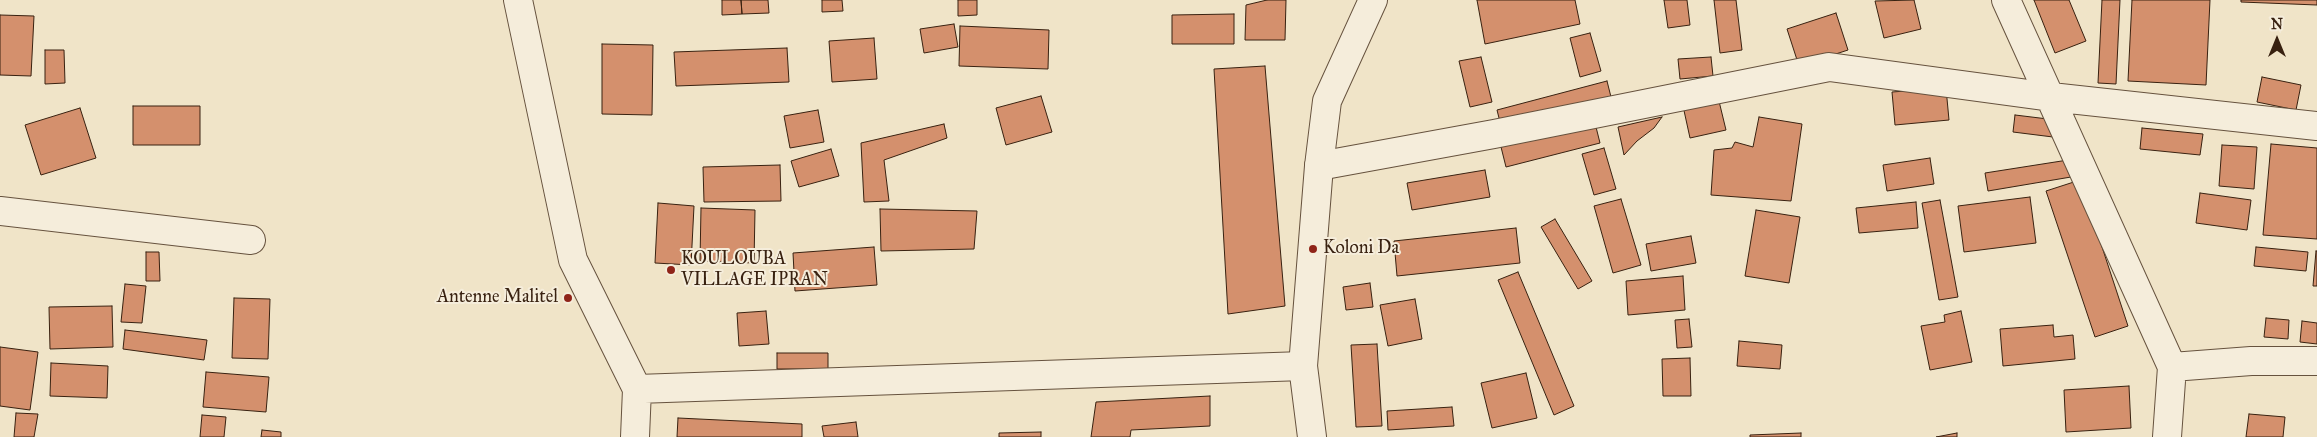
<!DOCTYPE html>
<html>
<head>
<meta charset="utf-8">
<style>
  body { margin:0 }
  #map { position:relative; width:2317px; height:437px; overflow:hidden; background:#f0e4c8; font-family:"IM FELL Great Primer",serif }
  canvas { display:block }
  .north { position:absolute; left:2252px; top:15px; width:50px; height:50px; -webkit-text-stroke:4px #f5eddb; paint-order:stroke; rotate:0deg; font-size:14px; font-weight:700; line-height:20px; text-align:center; color:#382110 }
  .north::after { content:''; display:block; margin:auto; width:18px; height:22px; background:#382110; clip-path:polygon(50% 0,100% 100%,50% 72%,0 100%) }
</style>
</head>
<body>
<div id="map">
<canvas width="2317" height="437"></canvas>
<div class="north">N</div>
</div>
<script>
const ctx = document.querySelector('canvas').getContext('2d');
ctx.lineJoin = 'round';
function fill(path, color) { ctx.fillStyle = color; ctx.fill(path, 'evenodd'); }
const toPath = rows => new Path2D(rows.map(r => 'M' + r).join(''));
function stroke(path, color, width, dash) { ctx.strokeStyle = color; ctx.lineWidth = width; ctx.lineCap = dash ? 'butt' : 'round'; ctx.setLineDash(dash || []); ctx.stroke(path); }
function label(font, color, halo, rows, align = 'center') {
  ctx.font = font + ' "IM FELL Great Primer",serif'; ctx.lineWidth = 4; ctx.setLineDash([]); ctx.textBaseline = 'middle'; ctx.strokeStyle = halo; ctx.fillStyle = color; for (const [text, x, y, turn = 0] of rows) {
    ctx.save(); ctx.translate(x, y); ctx.rotate((+turn || 0) * Math.PI / 180); ctx.textAlign = isNaN(turn) ? turn : align; if (halo) ctx.strokeText(text, 0, 0); ctx.fillText(text, 0, 0); ctx.restore();
  }
}
const building = toPath([
  [722,0,741,0,742,14,722,15,722,0],
  [741,0,768,0,769,13,742,14,741,0],
  [822,0,842,0,843,11,822,12,822,0],
  [958,0,977,0,977,15,958,16,958,0],
  [1267,0,1286,0,1285,40,1245,40,1246,5,1267,0],
  [1477,0,1575,0,1580,24,1485,44,1477,0],
  [1664,0,1687,0,1690,25,1668,28,1664,0],
  [1714,0,1736,0,1742,50,1720,53,1714,0],
  [1914,0,1921,29,1884,38,1875,1,1914,0],
  [2034,0,2069,0,2086,41,2055,53,2034,0],
  [2102,0,2120,0,2116,84,2098,83,2102,0],
  [2132,0,2210,0,2206,85,2128,81,2132,0],
  [2241,0,2317,0,2317,5,2241,2,2241,0],
  [1836,13,1848,50,1799,66,1787,29,1836,13],
  [1234,14,1234,44,1172,44,1172,15,1234,14],
  [0,15,34,16,31,76,0,75,0,15],
  [954,24,958,47,924,53,920,29,954,24],
  [960,26,1049,30,1048,69,959,66,960,26],
  [1590,33,1601,71,1580,77,1570,38,1590,33],
  [874,38,877,79,832,82,829,41,874,38],
  [602,44,653,45,652,115,602,114,602,44],
  [787,48,789,82,676,86,674,52,787,48],
  [45,50,64,50,65,83,45,84,45,50],
  [1481,57,1492,102,1470,107,1459,61,1481,57],
  [1711,57,1713,76,1680,79,1678,59,1711,57],
  [1265,66,1285,306,1228,314,1214,69,1265,66],
  [2262,77,2301,85,2296,110,2257,102,2262,77],
  [1607,81,1612,101,1502,130,1497,110,1607,81],
  [1946,88,1949,120,1895,125,1892,92,1946,88],
  [1041,96,1052,132,1006,145,996,108,1041,96],
  [1718,97,1726,130,1690,138,1683,106,1718,97],
  [133,106,200,106,200,145,133,145,133,106],
  [80,108,96,158,41,175,25,125,80,108],
  [818,110,824,142,790,148,784,116,818,110],
  [2015,115,2056,120,2053,137,2013,132,2015,115],
  [1662,117,1654,128,1637,141,1624,155,1618,127,1662,117],
  [1759,117,1802,124,1791,201,1711,195,1714,150,1732,148,1735,142,1753,147,1759,117],
  [1595,123,1600,143,1506,167,1501,147,1595,123],
  [944,124,947,138,884,160,889,201,864,202,861,143,944,124],
  [2142,128,2203,134,2200,155,2140,149,2142,128],
  [2271,144,2317,148,2317,239,2263,235,2271,144],
  [2222,145,2257,147,2254,189,2219,186,2222,145],
  [1604,148,1616,189,1594,195,1582,154,1604,148],
  [831,149,839,176,799,187,791,161,831,149],
  [1930,158,1934,184,1887,191,1883,165,1930,158],
  [2068,160,2071,177,1988,191,1985,173,2068,160],
  [780,165,781,201,704,202,703,167,780,165],
  [1485,170,1490,197,1412,210,1407,183,1485,170],
  [2080,180,2128,326,2095,337,2046,191,2080,180],
  [2200,193,2251,200,2247,230,2196,223,2200,193],
  [2030,197,2036,243,1964,252,1958,206,2030,197],
  [1621,199,1641,265,1613,273,1594,206,1621,199],
  [1940,200,1958,297,1939,300,1922,203,1940,200],
  [1916,202,1918,228,1859,233,1856,208,1916,202],
  [658,203,694,206,691,265,655,263,658,203],
  [701,208,755,210,754,263,700,261,701,208],
  [880,209,977,211,974,249,881,251,880,209],
  [1756,210,1800,217,1789,283,1745,276,1756,210],
  [1555,219,1592,281,1578,289,1541,227,1555,219],
  [1516,228,1520,263,1397,276,1394,241,1516,228],
  [1691,236,1696,263,1651,271,1646,244,1691,236],
  [874,247,877,285,795,291,793,253,874,247],
  [2256,247,2308,252,2306,271,2254,266,2256,247],
  [2316,251,2317,251,2317,286,2313,286,2316,251],
  [146,252,159,252,160,281,146,281,146,252],
  [1518,272,1574,406,1554,415,1498,280,1518,272],
  [1683,276,1685,310,1628,315,1626,281,1683,276],
  [1370,283,1373,307,1346,310,1343,287,1370,283],
  [125,284,146,286,142,323,121,322,125,284],
  [234,298,270,299,268,359,232,358,234,298],
  [1415,299,1422,339,1388,346,1380,305,1415,299],
  [112,306,113,347,50,349,49,307,112,306],
  [766,311,769,344,739,346,737,313,766,311],
  [1961,311,1972,362,1930,370,1921,326,1945,322,1944,315,1961,311],
  [2266,318,2289,320,2288,339,2264,337,2266,318],
  [1689,319,1692,347,1677,348,1675,320,1689,319],
  [2302,321,2317,323,2317,344,2300,342,2302,321],
  [2053,325,2054,337,2073,335,2075,359,2003,366,2000,329,2053,325],
  [125,330,207,340,204,360,123,349,125,330],
  [1739,341,1782,345,1780,369,1737,366,1739,341],
  [1377,344,1382,426,1356,427,1351,345,1377,344],
  [0,347,38,352,30,410,0,406,0,347],
  [777,353,828,353,828,369,777,369,777,353],
  [1690,358,1691,396,1663,396,1662,359,1690,358],
  [51,363,108,366,107,398,50,396,51,363],
  [206,372,269,377,266,412,203,407,206,372],
  [1526,373,1537,418,1492,428,1481,383,1526,373],
  [2129,386,2131,428,2066,432,2064,390,2129,386],
  [1210,396,1210,426,1131,430,1130,437,1091,437,1096,402,1210,396],
  [1452,407,1454,426,1388,430,1387,411,1452,407],
  [16,413,38,414,34,437,14,437,16,413],
  [2249,414,2285,417,2283,437,2246,437,2249,414],
  [202,415,226,417,224,437,200,437,202,415],
  [678,418,802,424,802,437,677,437,678,418],
  [856,422,858,437,824,437,822,426,856,422],
  [262,430,281,432,281,437,261,437,262,430],
  [1041,432,1041,437,999,437,999,433,1041,432],
  [1801,433,1801,437,1750,437,1750,435,1801,433],
  [1957,433,1957,437,1936,437,1957,433]
]);
const minor = toPath([
  [518,0,573,260,637,389,635,437],
  [2006,0,2172,367,2167,437],
  [1319,166,1494,134,1829,67,2051,97,2317,126],
  [0,211,251,240],
  [2172,367,2251,361,2317,361],
  [637,389,1303,366]
]);
const tertiary = toPath([
  [1312,437,1303,366,1319,166,1327,101,1373,0]
]);
const markers = [
  [1313,249,5,"#8f2418"],
  [671,270,5,"#8f2418"],
  [568,298,5,"#8f2418"]
];
const poiNames = [
  ["Koloni Da",1323,249],
  ["KOULOUBA",681,260],
  ["VILLAGE IPRAN",681,281],
  ["Antenne Malitel",558,298,"right"]
];
fill(building, '#d4906d');
stroke(building, '#382110', 1);
stroke(minor, '#66523e', 30);
stroke(tertiary, '#66523e', 30);
stroke(minor, '#f5eddb', 28);
stroke(tertiary, '#f5eddb', 28);
for (const [x, y, r, color] of markers) { const dot = new Path2D(); dot.arc(x, y, r, 0, 2 * Math.PI); ctx.fillStyle = color; ctx.fill(dot); stroke(dot, '#f5eddb', 2); }
label('18px', '#382110', '#f5eddb', poiNames, 'left');
</script>
</body>
</html>
